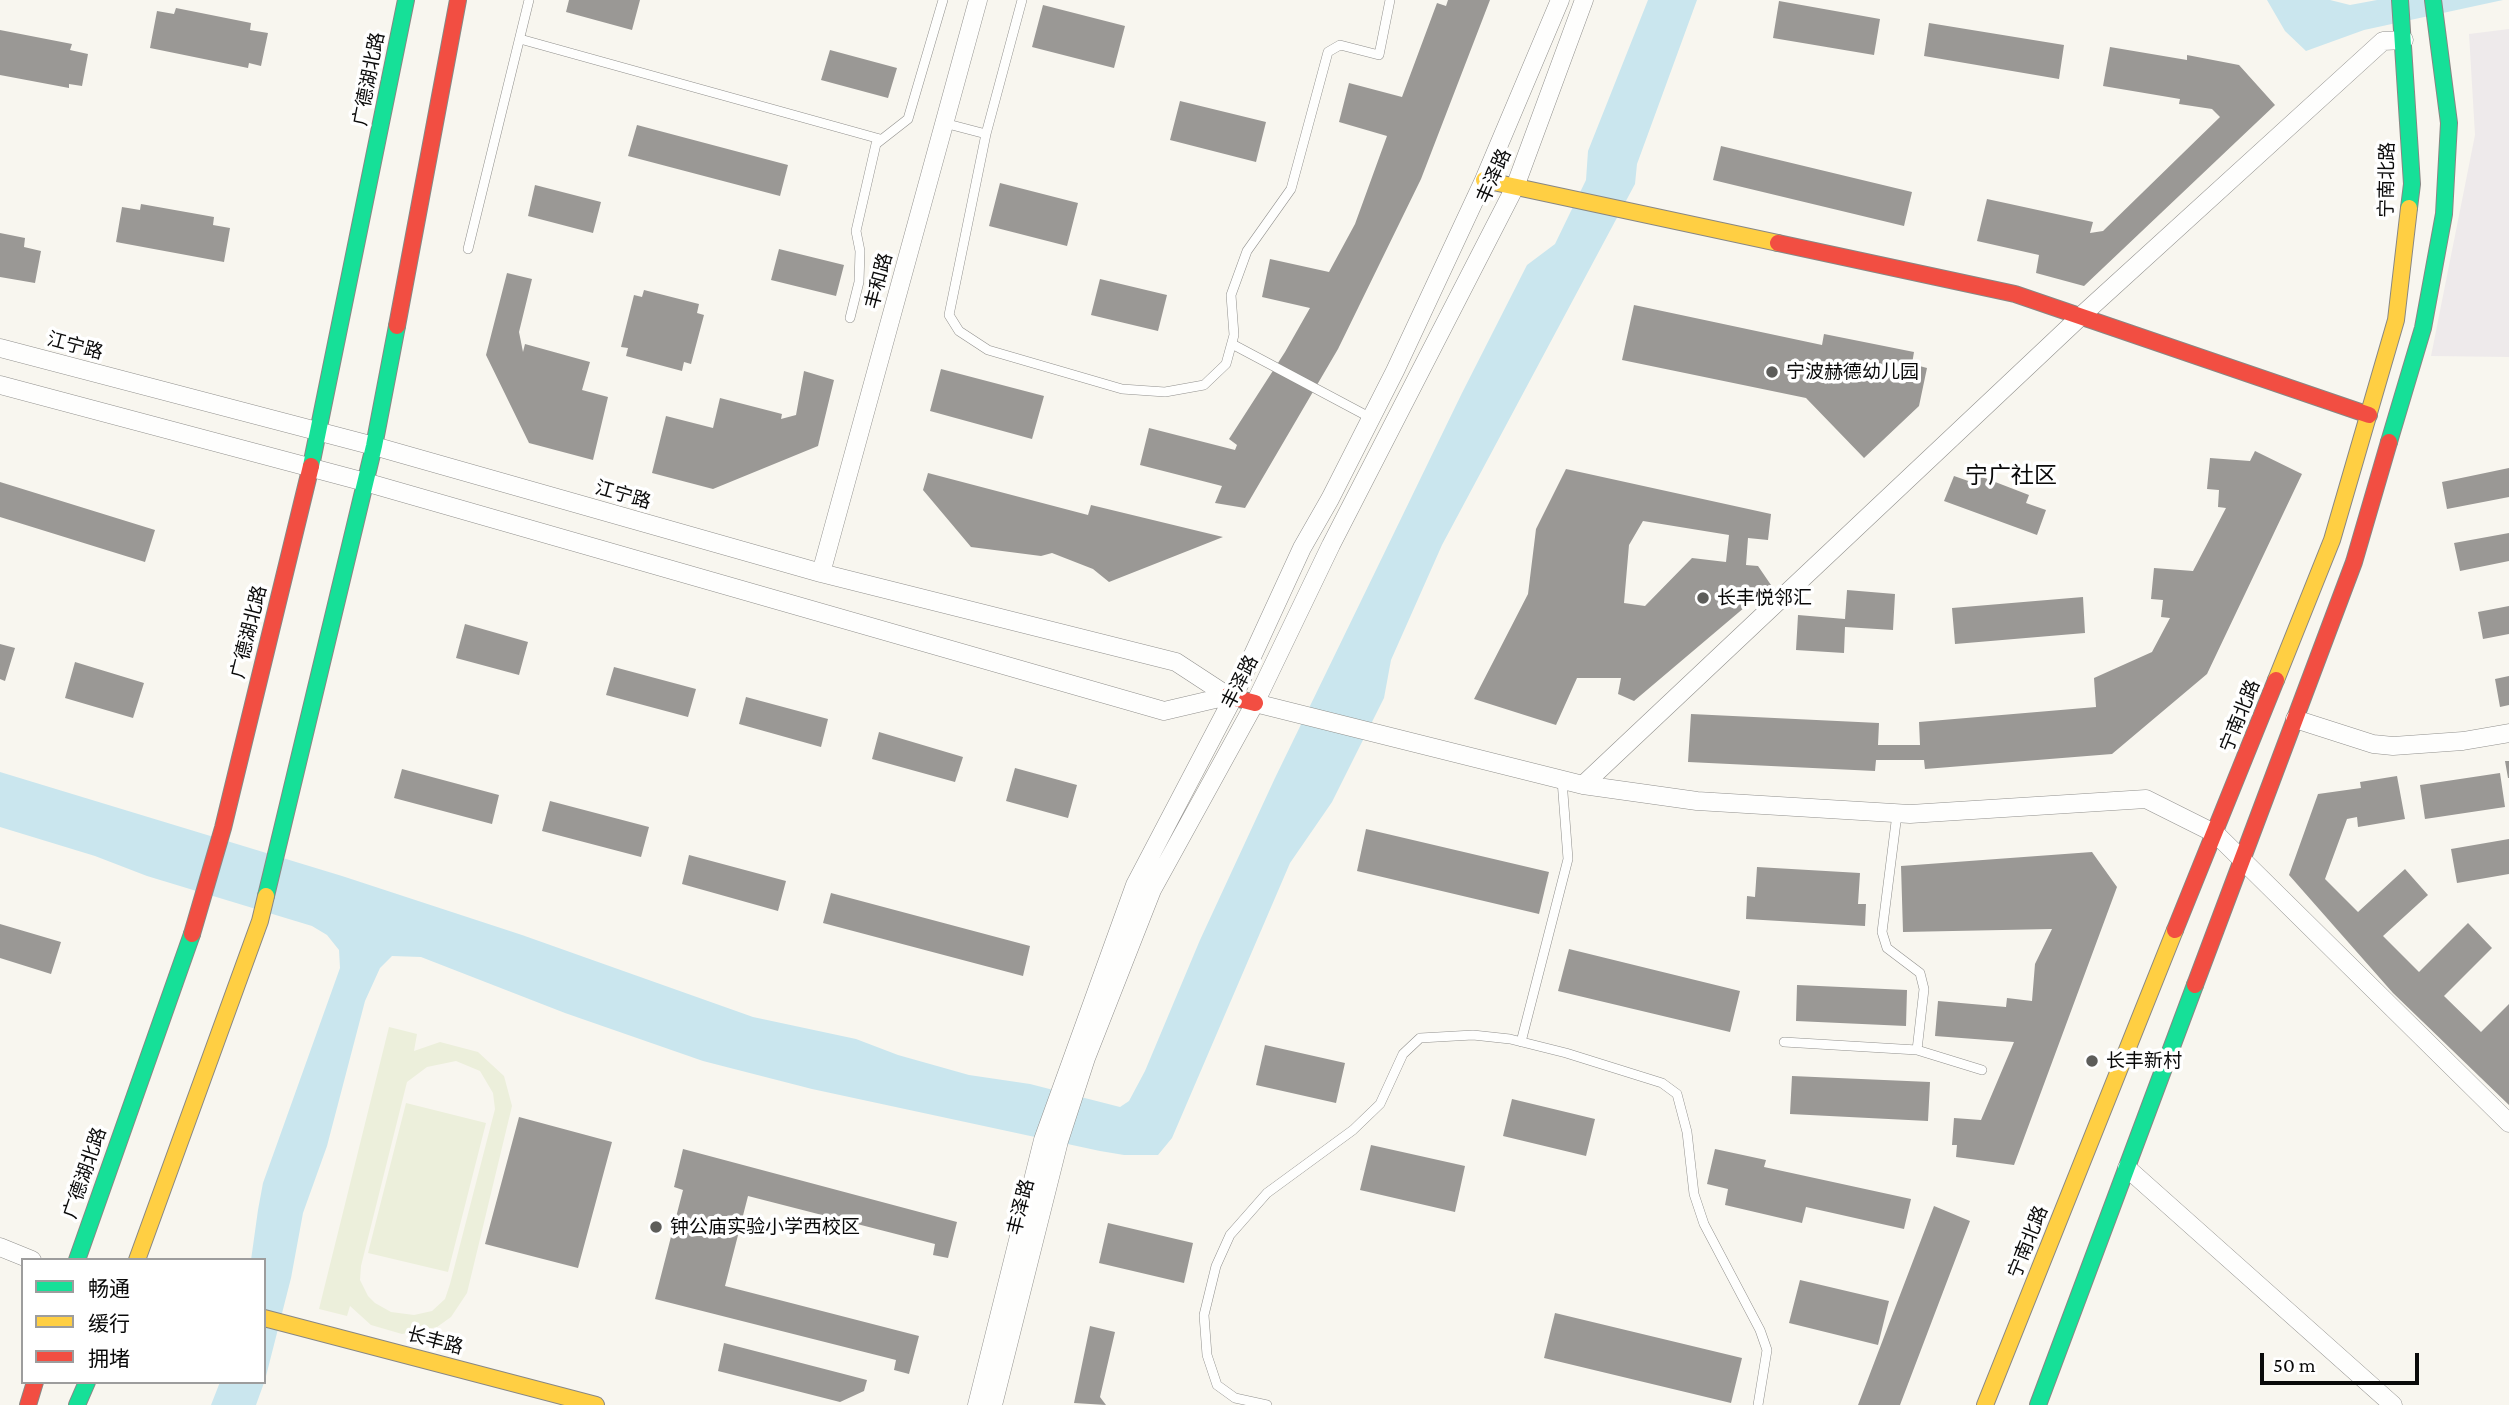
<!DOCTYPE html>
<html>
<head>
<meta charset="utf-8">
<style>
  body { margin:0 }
  #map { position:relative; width:2509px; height:1405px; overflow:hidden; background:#f8f6ef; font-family:"Crimson Pro","Noto Sans SC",serif }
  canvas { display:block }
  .legend { position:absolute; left:21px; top:1258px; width:245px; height:126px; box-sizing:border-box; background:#fff; border:2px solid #9d9d9d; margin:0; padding:9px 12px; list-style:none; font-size:21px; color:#0a0a0a }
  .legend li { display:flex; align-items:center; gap:14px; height:35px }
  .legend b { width:35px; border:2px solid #9d9d9d }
  .scale { position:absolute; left:2260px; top:1353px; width:159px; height:32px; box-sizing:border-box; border:4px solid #0a0a0a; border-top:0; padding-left:9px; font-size:21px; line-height:24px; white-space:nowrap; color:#0a0a0a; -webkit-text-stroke:5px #fff; paint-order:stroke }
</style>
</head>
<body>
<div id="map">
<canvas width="2509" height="1405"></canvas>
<ul class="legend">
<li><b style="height:9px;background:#16e098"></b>畅通</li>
<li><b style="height:9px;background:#ffcf43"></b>缓行</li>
<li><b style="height:9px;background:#f24e42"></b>拥堵</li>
</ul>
<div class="scale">50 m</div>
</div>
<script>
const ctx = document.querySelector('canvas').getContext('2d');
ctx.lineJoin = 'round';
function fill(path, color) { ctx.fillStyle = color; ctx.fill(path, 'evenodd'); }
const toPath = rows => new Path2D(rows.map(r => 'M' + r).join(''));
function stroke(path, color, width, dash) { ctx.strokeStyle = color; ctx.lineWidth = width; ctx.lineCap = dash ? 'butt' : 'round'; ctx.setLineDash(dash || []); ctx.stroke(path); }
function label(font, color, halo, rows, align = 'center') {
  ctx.font = font + ' "Crimson Pro","Noto Sans SC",serif'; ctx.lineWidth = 7; ctx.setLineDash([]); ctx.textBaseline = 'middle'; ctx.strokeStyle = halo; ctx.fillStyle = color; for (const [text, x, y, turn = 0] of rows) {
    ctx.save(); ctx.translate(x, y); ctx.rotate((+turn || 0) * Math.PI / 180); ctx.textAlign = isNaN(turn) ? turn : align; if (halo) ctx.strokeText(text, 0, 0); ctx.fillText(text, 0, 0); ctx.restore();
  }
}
const industrial = toPath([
  [2509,29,2509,357,2431,356,2475,135,2469,34]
]);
const pitch = toPath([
  [389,1027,417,1034,414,1051,440,1042,478,1052,504,1076,512,1106,467,1293,451,1317,437,1327,402,1334,371,1325,350,1306,347,1316,319,1309],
  [456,1061,480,1071,493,1093,495,1109,450,1284,445,1299,432,1311,414,1315,391,1312,375,1303,368,1296,360,1280,361,1266,407,1082,427,1067],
  [406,1103,486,1123,448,1272,368,1253]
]);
const water = toPath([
  [1648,0,1697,0,1637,164,1635,184,1442,545,1391,660,1384,698,1332,802,1290,863,1172,1138,1158,1155,1124,1155,1100,1151,812,1089,703,1061,565,1013,421,957,392,956,380,968,365,1001,327,1146,303,1213,291,1278,265,1380,256,1405,211,1405,220,1382,264,1382,264,1260,251,1260,258,1210,263,1183,340,968,339,950,327,935,312,926,147,876,95,856,0,827,0,772,342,876,522,935,753,1017,856,1039,898,1055,969,1075,1030,1084,1120,1107,1129,1101,1145,1071,1200,940,1275,778,1462,393,1527,265,1555,244,1586,180,1588,151],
  [2267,0,2330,0,2350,5,2377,0,2503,0,2364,30,2306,51,2285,31]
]);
const building = toPath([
  [569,0,640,0,632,30,566,12],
  [1448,0,1490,0,1421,179,1338,349,1245,508,1215,503,1222,486,1140,465,1149,428,1235,450,1237,445,1229,439,1285,352,1310,308,1262,297,1270,259,1329,272,1355,224,1387,136,1339,122,1349,83,1402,97,1437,3,1446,6],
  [1779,1,1880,19,1874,55,1773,38],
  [1043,5,1125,26,1114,68,1032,47],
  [176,8,251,23,250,30,268,33,261,66,249,63,248,68,150,48,157,11,174,14],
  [1929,23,2064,45,2059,79,1924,56],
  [0,30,72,44,70,50,88,54,82,86,69,84,69,88,0,75],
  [2110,47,2187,60,2187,55,2239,65,2275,105,2084,286,2036,273,2039,255,1977,241,1987,199,2093,222,2090,233,2103,231,2220,117,2212,109,2179,104,2180,99,2103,86],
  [830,50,897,68,888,98,821,80],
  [1180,101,1266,122,1256,162,1170,140],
  [637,125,788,165,780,196,628,156],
  [1721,146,1912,192,1904,226,1713,180],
  [1000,183,1078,203,1067,246,989,226],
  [535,185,601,202,593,233,528,216],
  [141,204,214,217,213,225,230,228,224,262,116,242,122,207,140,210],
  [0,233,25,238,24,247,41,251,35,283,0,277],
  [779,249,844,265,836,296,771,280],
  [507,273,532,279,519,332,523,352,525,344,590,362,582,390,608,397,593,460,529,443,486,355],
  [1100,279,1167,295,1158,331,1091,315],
  [644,290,699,304,697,313,704,315,691,364,684,362,682,371,626,356,628,348,621,347,634,295,642,297],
  [1634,305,1822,345,1824,334,1914,352,1912,364,1927,368,1919,406,1864,458,1806,398,1622,360],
  [941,369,1044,396,1032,439,930,411],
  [804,371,834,380,818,446,713,489,652,473,666,416,713,428,720,398,782,414,781,419,796,415],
  [2255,451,2302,474,2207,674,2112,754,1925,769,1924,760,1876,760,1875,771,1688,762,1691,714,1879,723,1878,745,1920,745,1919,722,2096,707,2094,678,2152,652,2170,618,2161,617,2163,600,2151,599,2154,568,2193,571,2226,508,2218,507,2219,490,2207,489,2210,458,2250,461],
  [2509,468,2509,497,2447,509,2442,482],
  [1566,469,1771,514,1768,540,1748,538,1746,565,1758,566,1771,585,1634,701,1618,694,1621,678,1577,678,1556,725,1474,699,1528,594,1536,529],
  [1643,521,1729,535,1726,562,1692,558,1645,606,1624,603,1629,545],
  [928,473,1088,515,1091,505,1223,537,1109,582,1093,569,1052,553,1041,556,971,547,923,490],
  [1977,475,2029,495,2026,503,2046,510,2037,535,1944,501,1954,476,1974,483],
  [0,482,155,530,145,562,0,517],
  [2509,533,2509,561,2460,571,2454,543],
  [1847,590,1895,594,1893,630,1845,627,1844,653,1796,650,1798,615,1845,619],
  [2083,597,2085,633,1955,644,1952,608],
  [2509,606,2509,634,2483,639,2478,612],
  [465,624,528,642,519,675,456,658],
  [0,644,15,648,5,681,0,679],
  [75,662,144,683,133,718,65,698],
  [614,667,696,689,688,717,606,695],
  [2509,676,2509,705,2500,707,2495,679],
  [746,697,828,719,821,747,739,724],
  [879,732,963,757,955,782,872,759],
  [2505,761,2509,761,2509,778,2508,778],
  [1015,768,1077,785,1068,818,1006,801],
  [402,769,499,795,492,824,394,798],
  [2500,773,2505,807,2425,819,2420,785],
  [2397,776,2405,819,2358,827,2357,817,2347,819,2325,879,2358,912,2405,869,2428,895,2383,936,2419,972,2468,923,2492,948,2444,996,2481,1032,2509,1004,2509,1105,2393,993,2289,875,2318,794,2361,788,2360,782],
  [550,801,649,827,641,857,542,831],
  [1366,829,1549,872,1539,914,1357,871],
  [2509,839,2509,874,2457,883,2451,849],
  [2092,852,2117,887,2014,1165,1956,1157,1957,1145,1952,1145,1954,1118,1981,1120,2014,1042,1935,1036,1938,1001,2006,1007,2007,998,2032,1001,2035,964,2052,929,1903,932,1901,866],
  [689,855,786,881,778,911,682,884],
  [1757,867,1860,873,1858,904,1866,904,1865,926,1746,919,1747,896,1755,897],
  [831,893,1030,946,1023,976,823,923],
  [0,924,61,942,51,974,0,958],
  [1569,949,1740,991,1730,1032,1558,991],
  [1797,985,1907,990,1906,1026,1796,1021],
  [1265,1045,1345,1063,1336,1103,1256,1085],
  [1792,1076,1930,1082,1928,1121,1790,1114],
  [1512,1099,1595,1119,1586,1156,1503,1136],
  [519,1117,612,1142,578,1268,485,1244],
  [1371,1145,1465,1166,1455,1212,1360,1190],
  [683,1149,957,1222,948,1258,933,1255,935,1244,748,1196,725,1286,919,1336,909,1374,894,1370,896,1360,655,1299,683,1190,674,1187],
  [1715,1149,1766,1160,1764,1167,1911,1199,1904,1229,1806,1207,1802,1223,1725,1205,1728,1189,1707,1184],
  [1934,1206,1970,1221,1900,1405,1858,1405],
  [1108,1223,1193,1243,1184,1283,1099,1263],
  [1800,1280,1889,1301,1878,1345,1789,1323],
  [1555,1313,1742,1358,1731,1403,1544,1358],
  [1090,1326,1115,1332,1100,1397,1106,1405,1074,1403],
  [724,1343,867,1380,864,1391,840,1402,718,1371]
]);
const lane = toPath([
  [520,39,880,139],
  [944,123,986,134,1022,0],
  [986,134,949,315,959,331,988,350,1122,389,1165,392,1204,385,1226,364,1234,335,1231,295,1247,251,1291,189,1328,52,1340,45,1379,55,1390,0],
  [468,249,529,0],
  [850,318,859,282,860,251,856,231,876,144,908,119,943,0],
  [1232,344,1371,418],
  [1897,814,1882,932,1887,948,1920,973,1924,989,1917,1050],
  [1521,1042,1568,859,1562,780],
  [1784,1042,1917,1050,1982,1070],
  [1267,1405,1235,1398,1217,1385,1207,1355,1204,1315,1216,1266,1230,1235,1267,1193,1353,1130,1380,1104,1403,1054,1420,1038,1473,1035,1510,1039,1566,1053,1662,1083,1677,1094,1687,1132,1694,1194,1704,1224,1760,1330,1767,1350,1758,1405]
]);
const street = toPath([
  [0,348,374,446,821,573,1176,662,1228,696],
  [0,385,365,482,1164,711,1228,696],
  [821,573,978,0],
  [1255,703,1583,785,1697,801,1910,814,2146,799,2216,834,2509,1123],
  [2295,719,2373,744,2393,746,2463,741,2509,733],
  [1583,785,2081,316,2383,41,2404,40],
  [2127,1168,2393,1405],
  [0,1247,32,1260],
  [977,1405,1043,1140,1135,885,1233,698,1302,548,1330,499,1395,371,1484,180,1560,0],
  [993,1405,1059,1141,1086,1058,1152,890,1255,703,1331,545,1515,187,1584,0]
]);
const fast = toPath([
  [2400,0,2412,184,2409,208],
  [2389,442,2423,328,2444,214,2449,123,2433,0],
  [311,466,406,0],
  [266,896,374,446,397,326],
  [77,1260,192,934],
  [77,1405,87,1382],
  [2038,1405,2195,985]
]);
const slow = toPath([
  [1484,180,1778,243],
  [2276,680,2332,540,2396,320,2409,208],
  [137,1260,260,921,266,896],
  [264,1318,596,1405],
  [1985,1405,2175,930]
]);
const jam = toPath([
  [1778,243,2015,294,2369,415],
  [397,326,458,0],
  [1228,696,1255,703],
  [2175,930,2276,680],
  [192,934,223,828,311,466],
  [2195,985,2354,562,2389,442],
  [28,1405,35,1382]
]);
const markers = [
  [1772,372,7,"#5d5d5a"],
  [1703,598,7,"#5d5d5a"],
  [2092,1061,7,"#5d5d5a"],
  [656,1227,7,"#5d5d5a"]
];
const streetNames = [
  ["广德湖北路",369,79,-79],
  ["丰泽路",1494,176,-66],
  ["宁南北路",2387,180,-89],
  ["丰和路",879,281,-75],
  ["江宁路",75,346,15],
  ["江宁路",623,495,16],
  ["广德湖北路",249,632,-76],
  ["丰泽路",1240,682,-63],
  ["宁南北路",2240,716,-68],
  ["广德湖北路",85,1173,-71],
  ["丰泽路",1021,1207,-76],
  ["宁南北路",2028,1242,-68],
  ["长丰路",435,1341,15]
];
const poiNames = [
  ["宁波赫德幼儿园",1786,372],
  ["长丰悦邻汇",1717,598],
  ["长丰新村",2106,1061],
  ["钟公庙实验小学西校区",670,1227]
];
const quarterNames = [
  ["宁广社区",2011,476]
];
fill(industrial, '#eeeaeb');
fill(pitch, '#ecefdb');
fill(water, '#cae6ee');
fill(building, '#9a9895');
stroke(lane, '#91908d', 10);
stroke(street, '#91908d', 19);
stroke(fast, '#888784', 18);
stroke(slow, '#888784', 18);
stroke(jam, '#888784', 18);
stroke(lane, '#fefefd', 9);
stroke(street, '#fefefd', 18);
stroke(fast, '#16e098', 16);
stroke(slow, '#ffcf43', 16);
stroke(jam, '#f24e42', 16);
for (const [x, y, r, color] of markers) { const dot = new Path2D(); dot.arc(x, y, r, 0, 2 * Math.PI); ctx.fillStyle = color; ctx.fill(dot); stroke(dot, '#fff', 2.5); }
label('19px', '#0a0a0a', '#fff', streetNames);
label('19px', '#0a0a0a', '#fff', poiNames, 'left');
label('23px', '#0a0a0a', '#fff', quarterNames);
</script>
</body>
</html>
